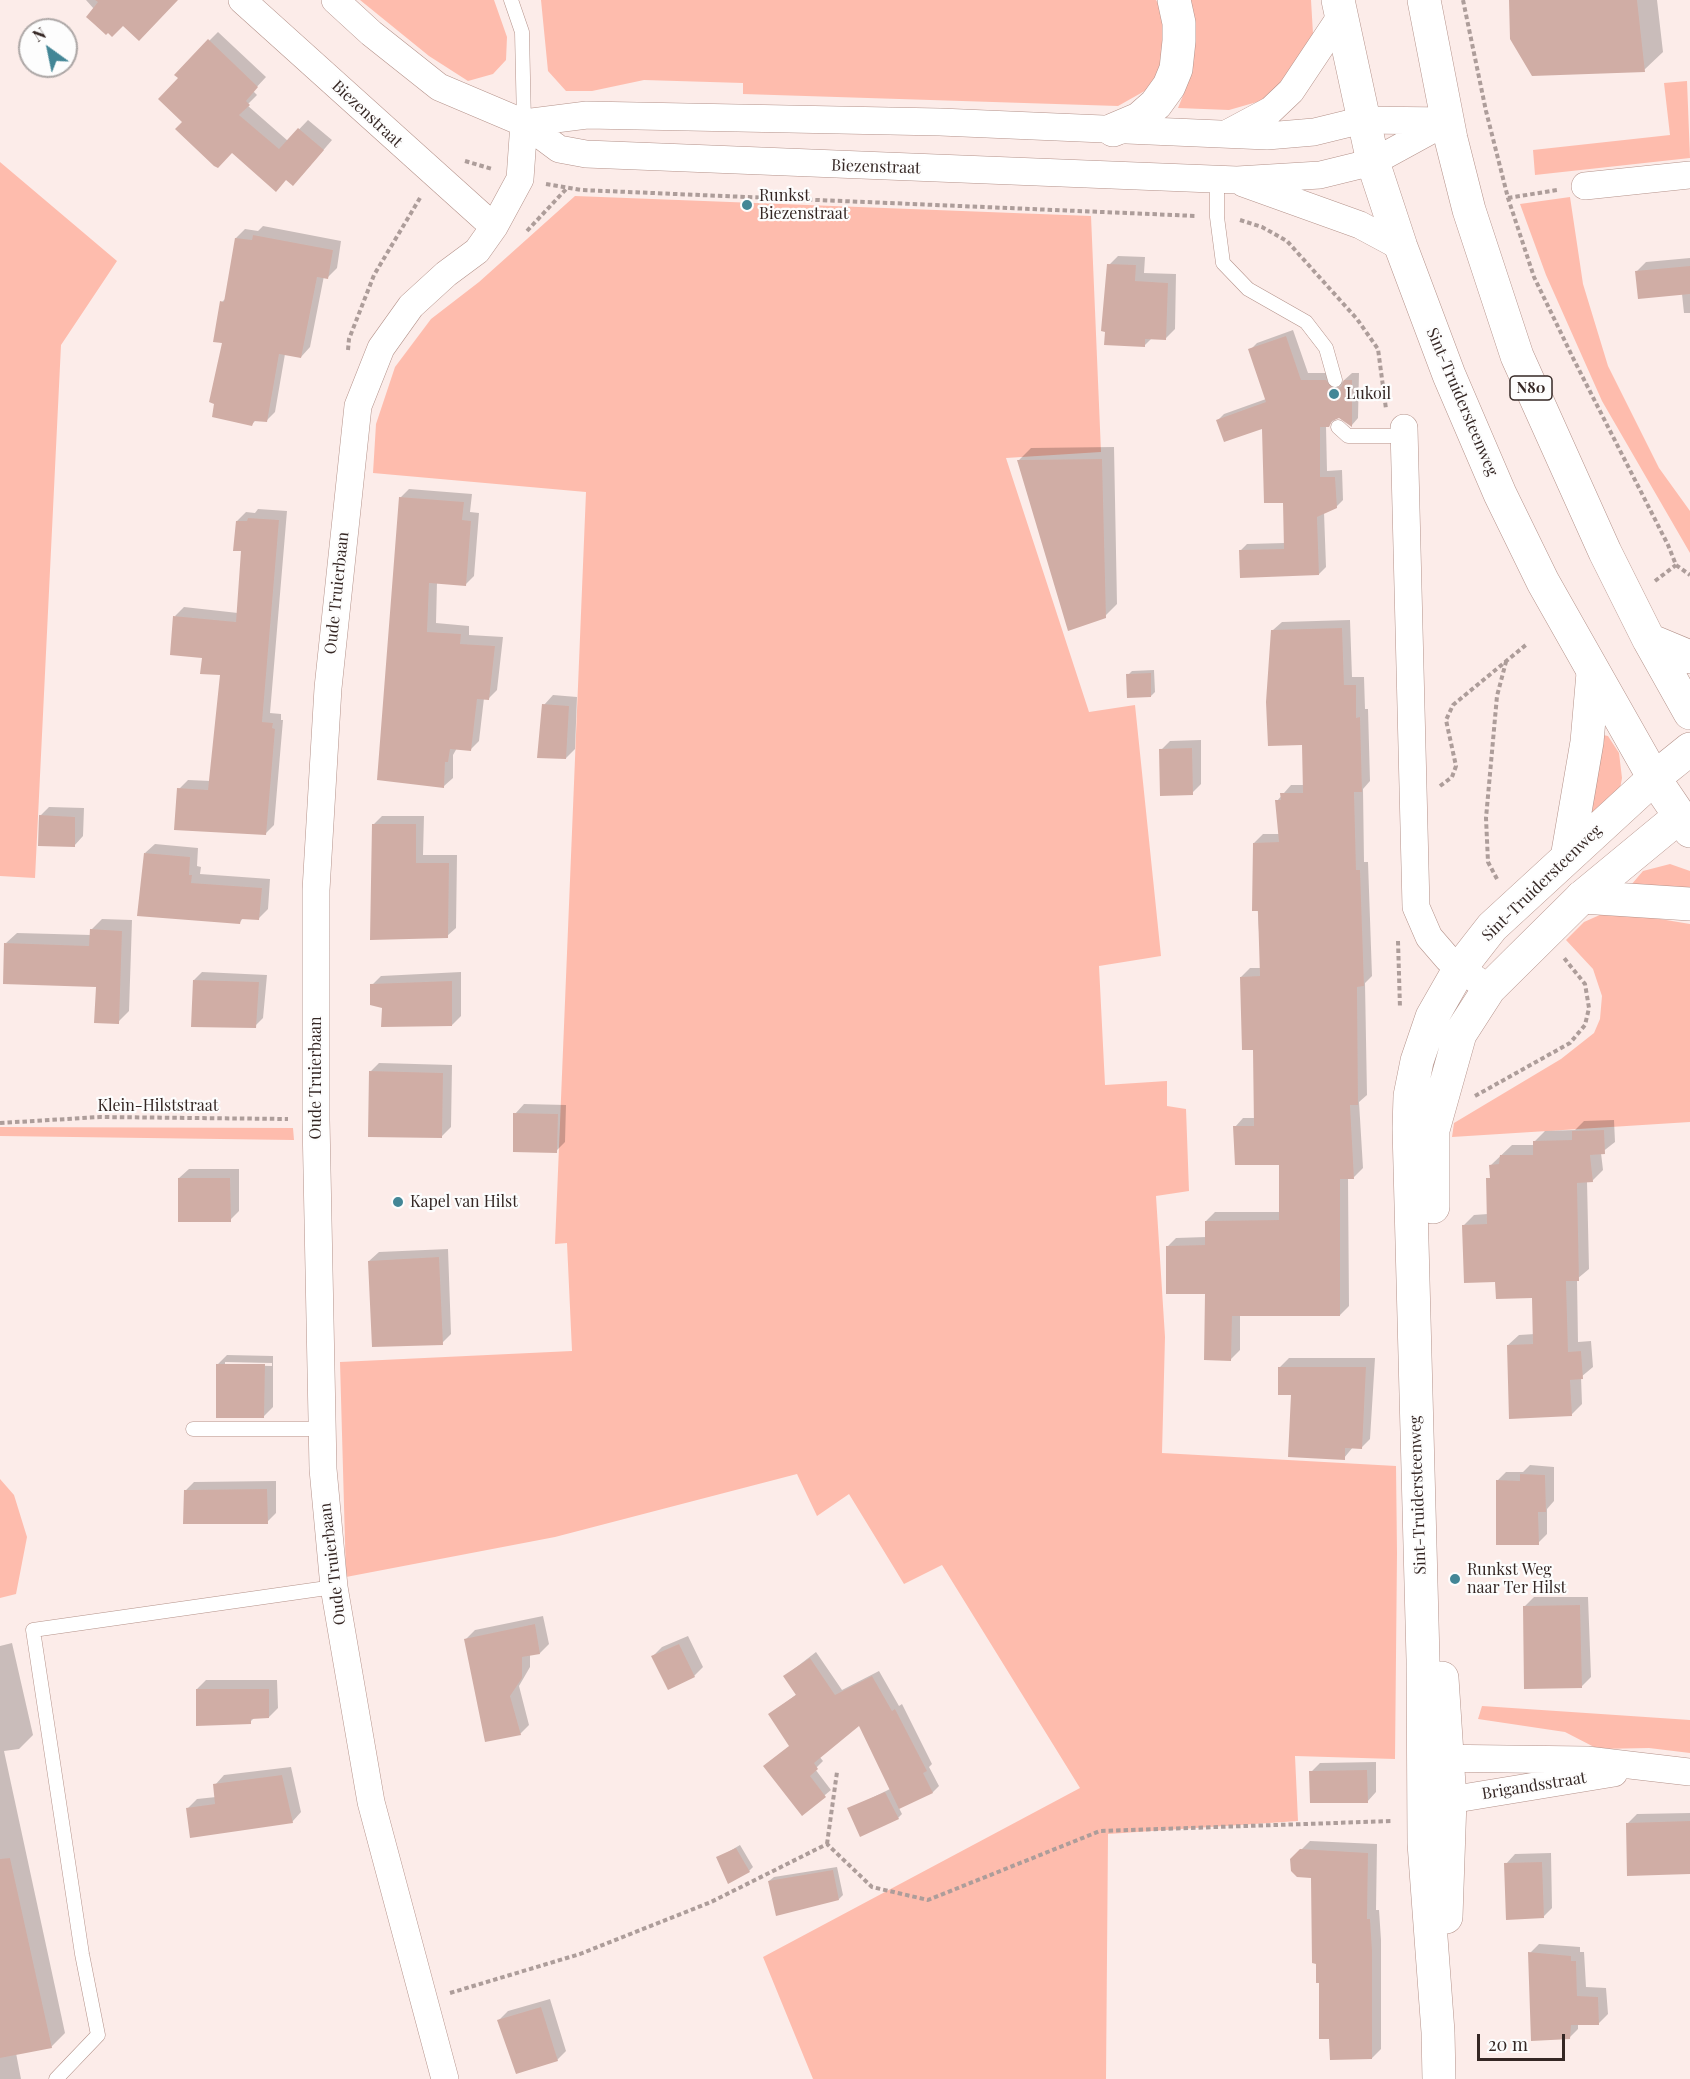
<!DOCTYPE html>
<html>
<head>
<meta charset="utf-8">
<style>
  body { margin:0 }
  #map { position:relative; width:1690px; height:2079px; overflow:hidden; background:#fcece9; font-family:"Playfair Display",serif }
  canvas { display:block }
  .north { position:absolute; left:18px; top:18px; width:60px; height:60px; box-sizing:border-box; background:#fdfdfd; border:2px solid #ada7a6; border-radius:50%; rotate:327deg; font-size:16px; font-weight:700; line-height:24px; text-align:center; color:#352724 }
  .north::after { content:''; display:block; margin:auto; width:21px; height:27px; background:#438696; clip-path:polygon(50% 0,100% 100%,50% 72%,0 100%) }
  .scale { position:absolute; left:1477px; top:2034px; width:88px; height:27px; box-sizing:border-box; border:3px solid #352724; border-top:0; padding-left:8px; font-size:18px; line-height:21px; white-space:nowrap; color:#352724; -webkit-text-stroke:4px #fdfdfd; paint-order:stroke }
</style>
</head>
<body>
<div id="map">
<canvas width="1690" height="2079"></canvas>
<div class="north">N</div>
<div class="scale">20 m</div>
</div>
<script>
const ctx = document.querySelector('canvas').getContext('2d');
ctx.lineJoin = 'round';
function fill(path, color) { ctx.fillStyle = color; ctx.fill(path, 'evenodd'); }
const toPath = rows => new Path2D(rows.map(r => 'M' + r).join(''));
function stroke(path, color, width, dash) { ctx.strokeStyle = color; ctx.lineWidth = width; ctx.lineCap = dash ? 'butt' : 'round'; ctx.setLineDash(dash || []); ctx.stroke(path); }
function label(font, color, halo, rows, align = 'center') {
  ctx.font = font + ' "Playfair Display",serif'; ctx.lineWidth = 4.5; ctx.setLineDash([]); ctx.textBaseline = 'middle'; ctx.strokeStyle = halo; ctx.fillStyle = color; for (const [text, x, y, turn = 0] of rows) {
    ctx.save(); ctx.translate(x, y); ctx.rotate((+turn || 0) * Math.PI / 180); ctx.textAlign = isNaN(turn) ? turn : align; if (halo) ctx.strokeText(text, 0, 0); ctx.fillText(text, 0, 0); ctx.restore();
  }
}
const green = toPath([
  [360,0,494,0,507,37,506,60,493,74,468,81,429,56],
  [541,0,1156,0,1161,8,1168,53,1150,88,1118,106,743,94,743,83,644,80,592,91,566,91,548,71],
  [1189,0,1311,0,1313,34,1285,81,1264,100,1229,110,1178,108,1192,73,1195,36],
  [1687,81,1690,158,1535,175,1533,150,1670,135,1664,83],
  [0,162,117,261,61,345,35,878,0,876],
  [575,196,1091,216,1101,452,1006,458,1089,712,1135,705,1161,956,1099,966,1105,1085,1167,1081,1167,1106,1186,1109,1189,1191,1156,1196,1165,1337,1162,1453,1396,1466,1397,1553,1395,1759,1295,1756,1298,1821,1108,1834,1106,2079,813,2079,763,1957,1080,1788,942,1565,904,1584,849,1494,817,1516,797,1474,555,1537,346,1577,340,1362,572,1351,567,1243,555,1244,586,492,373,473,376,424,395,367,431,319,479,282],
  [1570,197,1583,284,1608,366,1659,468,1690,511,1690,553,1602,401,1546,275,1520,204],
  [1603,735,1608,736,1619,753,1622,778,1620,789,1585,828],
  [1670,864,1690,871,1690,891,1631,885,1643,871],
  [1618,912,1690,924,1690,1122,1452,1137,1454,1123,1561,1059,1594,1033,1600,1019,1602,996,1593,969,1566,940,1584,922,1602,914],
  [0,1127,293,1128,294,1140,0,1136],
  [0,1479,14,1495,27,1537,16,1594,0,1598],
  [1482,1706,1690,1720,1690,1753,1649,1748,1598,1749,1565,1732,1478,1719]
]);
const shadow = toPath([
  [86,0,176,0,123,24,94,9],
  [1511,0,1657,0,1663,52,1644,70],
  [218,32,266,77,253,91,257,95,247,105,288,141,308,120,332,140,302,175,233,151,184,122,180,78,176,74],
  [263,226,341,241,337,268,328,277,324,276,310,347,301,357,285,354,275,412,266,421,257,419,252,424,224,342,222,302,227,297,236,238,245,229,258,231],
  [1118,256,1145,257,1144,273,1176,274,1175,329,1166,338,1152,338,1144,346,1109,265],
  [1690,258,1690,313,1684,313,1682,294,1637,271,1646,262],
  [1293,330,1308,373,1333,373,1341,383,1352,373,1359,373,1358,418,1352,425,1340,416,1326,426,1327,471,1342,470,1343,500,1336,507,1324,512,1326,567,1319,574,1240,551,1247,544,1285,543,1284,501,1263,427,1217,421,1224,414,1266,399,1250,350,1257,343],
  [1114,447,1117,604,1105,616,1019,460,1031,448],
  [409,489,472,494,470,512,479,513,474,576,466,584,437,582,436,623,469,626,469,635,503,637,497,690,488,699,484,698,479,741,470,750,457,748,453,755,453,778,444,786,400,498],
  [258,509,287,511,270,713,281,714,281,720,283,720,274,825,265,834,179,789,188,780,211,781,221,674,204,656,175,616,184,607,238,613,242,550,237,521,246,512,255,513],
  [1350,620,1352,677,1364,677,1365,709,1368,709,1370,781,1363,789,1364,862,1368,862,1372,976,1365,983,1367,1095,1359,1102,1363,1168,1354,1177,1348,1177,1349,1306,1340,1315,1240,1314,1240,1350,1231,1359,1206,1293,1167,1247,1176,1238,1206,1237,1206,1221,1215,1212,1280,1212,1281,1163,1235,1127,1243,1118,1255,1118,1254,1048,1241,977,1250,968,1261,968,1254,843,1263,834,1280,834,1277,801,1291,785,1305,785,1304,744,1273,630,1282,622],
  [1154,670,1155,692,1151,696,1128,675,1132,671],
  [553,695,577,697,575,749,566,758,544,705],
  [1201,740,1201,784,1192,793,1161,750,1170,741],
  [49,807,84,808,83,836,74,846,40,816],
  [382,816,424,816,423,855,457,855,456,928,447,936,373,825],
  [155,844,198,848,197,866,201,867,200,874,270,879,268,909,259,918,244,917,240,922,145,853],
  [102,919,132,920,129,1011,118,1022,97,986,6,943,17,933,91,935,91,930],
  [202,972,267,975,263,1018,255,1026,194,980],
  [461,972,461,1016,452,1025,384,1006,372,985,381,976],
  [379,1063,452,1065,451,1127,442,1136,370,1072],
  [524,1104,566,1105,565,1142,556,1151,515,1114],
  [1614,1120,1615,1142,1601,1153,1603,1170,1592,1181,1587,1181,1589,1269,1577,1279,1578,1342,1591,1341,1593,1367,1581,1377,1582,1404,1571,1415,1508,1345,1519,1335,1535,1334,1533,1296,1497,1280,1463,1226,1474,1215,1488,1214,1491,1165,1512,1145,1535,1145,1535,1141,1545,1131,1575,1130,1584,1121],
  [189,1169,239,1169,239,1211,230,1220,179,1178],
  [448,1249,451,1334,442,1343,369,1261,379,1252],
  [227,1355,273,1356,273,1407,264,1416,218,1364],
  [225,1362,272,1363,272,1366,225,1365],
  [1289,1358,1375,1358,1370,1439,1361,1448,1353,1447,1344,1458,1292,1393,1280,1367],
  [1530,1465,1554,1467,1554,1501,1547,1509,1547,1534,1538,1543,1497,1481,1506,1472,1523,1472],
  [276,1481,276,1513,267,1522,185,1491,194,1482],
  [1534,1597,1588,1597,1591,1677,1582,1686,1525,1606],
  [543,1616,549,1644,540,1653,530,1654,530,1667,519,1686,529,1725,520,1734,466,1639,475,1630],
  [688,1636,703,1667,694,1676,653,1656,662,1647],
  [12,1643,33,1735,19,1749,4,1751,65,2033,51,2047,16,2053,21,2079,0,2079,0,1646],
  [816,1652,842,1690,879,1671,899,1706,902,1704,932,1764,929,1767,939,1786,933,1792,899,1808,902,1814,898,1818,849,1809,890,1789,859,1724,819,1756,823,1761,815,1769,831,1790,802,1814,791,1745,770,1714,797,1694,785,1676],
  [206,1680,277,1680,278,1708,269,1717,255,1717,250,1722,197,1689],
  [1376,1762,1376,1792,1367,1802,1311,1772,1320,1763],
  [291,1767,301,1812,292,1822,188,1808,197,1799,216,1797,215,1785,224,1775],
  [1690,1813,1690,1873,1628,1823,1637,1814],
  [1310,1841,1377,1844,1376,1910,1379,1910,1381,1940,1381,2049,1372,2058,1331,2038,1320,1982,1312,1877,1292,1859],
  [740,1845,753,1867,749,1871,718,1858],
  [1551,1853,1552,1908,1543,1917,1506,1864,1515,1854],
  [837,1867,843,1895,839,1899,769,1881,774,1877],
  [1539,1944,1580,1947,1580,1952,1584,1952,1586,1987,1606,1988,1608,2014,1599,2023,1578,2023,1578,2029,1569,2038,1530,1953],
  [550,1999,566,2051,557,2060,499,2020,508,2011]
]);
const building = toPath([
  [95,0,178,0,139,41,123,26,112,37,108,33,106,35,94,24,86,17,98,2],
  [1509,0,1637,0,1645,72,1532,76,1510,39],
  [208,39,258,87,246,101,250,105,239,115,279,149,298,128,324,150,293,186,286,180,276,192,232,153,218,168,214,166,175,129,182,122,158,99,178,78,174,75],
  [253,235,333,250,328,279,317,277,301,358,279,354,267,422,254,421,252,426,212,417,214,404,209,402,222,343,213,342,220,301,224,302,235,238,252,240],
  [1107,264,1136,265,1135,281,1168,283,1166,340,1145,339,1145,347,1104,345,1105,332,1101,331],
  [1690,266,1690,294,1638,299,1635,271],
  [1286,336,1301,380,1326,380,1333,389,1341,387,1344,380,1352,380,1352,427,1339,418,1332,421,1329,427,1320,427,1320,477,1335,477,1337,508,1317,517,1319,575,1240,578,1239,550,1284,549,1283,503,1264,503,1262,429,1224,442,1216,420,1266,402,1248,349],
  [1102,459,1106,618,1068,631,1017,460],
  [399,497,464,502,462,520,471,521,466,586,429,583,427,632,461,634,460,644,495,646,489,700,477,699,471,751,450,749,448,762,445,762,444,788,377,780],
  [248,518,279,520,262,722,273,723,272,728,275,729,266,835,174,830,177,788,208,790,220,675,200,674,202,658,170,655,173,616,236,622,241,551,233,551,236,521,247,521],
  [1342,628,1344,685,1356,685,1356,718,1360,717,1362,792,1354,792,1356,870,1360,870,1364,986,1357,987,1358,1105,1350,1105,1354,1179,1340,1179,1340,1316,1232,1316,1231,1361,1204,1360,1205,1294,1166,1294,1166,1246,1205,1245,1205,1221,1279,1220,1279,1165,1235,1165,1233,1126,1254,1126,1253,1050,1242,1050,1240,977,1260,976,1258,911,1252,911,1253,843,1279,842,1275,800,1281,800,1280,793,1303,793,1302,745,1268,746,1266,702,1271,630],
  [1151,673,1151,697,1127,698,1126,674],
  [542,704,569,706,566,759,537,758],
  [1192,748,1193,795,1160,796,1159,749],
  [39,815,75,817,75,847,38,846],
  [372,824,416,824,416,863,449,863,448,938,370,940],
  [144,853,190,857,189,875,192,875,191,883,262,888,259,920,241,919,240,924,137,916],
  [90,929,122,931,119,1024,94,1023,96,987,3,984,4,943,89,946],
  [193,980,259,982,256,1028,191,1027],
  [452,981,452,1026,381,1027,382,1008,370,1005,370,984],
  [369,1071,443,1073,442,1138,368,1137],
  [513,1113,558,1114,557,1153,513,1152],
  [1604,1130,1605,1154,1590,1155,1593,1182,1577,1183,1579,1281,1566,1281,1568,1352,1581,1351,1583,1379,1570,1380,1572,1416,1509,1419,1507,1345,1533,1344,1532,1298,1496,1299,1495,1282,1464,1283,1462,1225,1487,1224,1486,1178,1490,1178,1489,1165,1499,1164,1500,1155,1533,1155,1533,1141,1572,1140,1572,1131],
  [178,1178,230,1178,231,1222,178,1222],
  [439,1257,443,1345,372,1347,368,1261],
  [216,1364,265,1364,264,1418,216,1418],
  [1278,1367,1366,1367,1362,1449,1345,1448,1345,1460,1288,1457,1291,1395,1278,1395],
  [1520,1474,1545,1475,1546,1512,1538,1512,1539,1545,1496,1545,1496,1480,1520,1481],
  [267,1489,268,1524,183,1524,184,1490],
  [1580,1605,1582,1688,1524,1689,1523,1606],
  [535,1624,540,1654,522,1657,522,1678,510,1696,521,1735,485,1742,464,1639],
  [679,1644,695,1677,668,1690,651,1656],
  [810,1658,835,1695,872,1676,892,1711,895,1709,927,1771,923,1773,933,1793,899,1809,859,1726,814,1763,818,1769,810,1776,826,1797,802,1816,763,1766,789,1746,768,1714,796,1695,783,1676],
  [196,1689,269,1689,269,1718,251,1719,251,1724,196,1726],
  [1367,1770,1368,1803,1310,1803,1309,1771],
  [282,1775,293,1823,190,1838,186,1808,215,1804,213,1784],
  [885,1792,899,1819,860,1837,847,1808],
  [1690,1821,1690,1874,1627,1876,1626,1823],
  [736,1848,750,1872,728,1884,716,1857],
  [1300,1849,1368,1853,1367,1919,1370,1919,1372,1950,1372,2059,1330,2060,1329,2039,1319,2039,1319,1983,1316,1983,1316,1964,1312,1963,1311,1878,1297,1877,1291,1871,1290,1859],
  [10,1858,52,2048,0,2058,0,1859],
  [1542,1862,1544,1918,1506,1920,1504,1863],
  [833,1870,839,1900,776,1916,768,1881],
  [1528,1952,1571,1956,1571,1961,1576,1961,1577,1996,1598,1997,1599,2025,1571,2025,1570,2039,1531,2041],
  [541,2007,558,2061,516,2074,497,2020]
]);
const path = toPath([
  [1463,0,1486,111,1508,198,1534,277,1573,358,1668,545,1676,565,1690,575],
  [465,161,492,169],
  [546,184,581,190,1197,216],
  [1508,198,1557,190],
  [1240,220,1262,227,1287,241,1357,319,1378,349,1386,409],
  [527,231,567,188],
  [348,350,349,339,374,275,420,198],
  [1655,581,1676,565],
  [1440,786,1452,777,1456,766,1446,720,1453,705,1527,644],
  [1497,879,1488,862,1486,818,1497,696,1507,658],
  [1398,941,1400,1008],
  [1475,1096,1570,1043,1585,1025,1589,1008,1585,984,1564,958],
  [0,1123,100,1117,288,1119],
  [827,1844,837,1772],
  [450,1993,580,1954,711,1902,827,1844,872,1887,928,1900,1100,1831,1393,1821]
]);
const lane = toPath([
  [511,0,522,32,524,123],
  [1217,180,1217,217,1223,263,1248,289,1306,322,1326,348,1335,380],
  [1338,427,1348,436,1404,436],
  [193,1429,322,1429],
  [56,2079,98,2035,82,1954,33,1630,334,1587]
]);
const street = toPath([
  [242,0,494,227],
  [335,0,371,33,439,87,524,123,559,149,586,154,1237,180,1320,175,1373,162,1448,121],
  [524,123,587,115,940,122,1267,136,1314,132,1363,120,1447,121],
  [1228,133,1271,110,1291,91,1341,16],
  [1243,183,1360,225,1401,247],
  [1585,186,1690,175],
  [1404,428,1416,907,1429,937,1448,959,1489,989],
  [1428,1758,1587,1760,1690,1772],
  [1429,1800,1450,1800,1614,1773],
  [445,2079,371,1802,334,1587,323,1469,316,1120,316,890,328,688,358,406,381,348,411,306,446,274,477,251,494,227,520,179,524,123]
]);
const secondary = toPath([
  [1567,858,1587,742,1593,673],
  [1433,1207,1433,1130,1460,1034,1489,989,1582,897,1680,816],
  [1442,1678,1450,1800,1446,1917],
  [1439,2079,1438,2032,1424,1843,1423,1659,1409,1128,1410,1096,1417,1061,1432,1017,1460,968,1492,927,1654,778]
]);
const primary = toPath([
  [1338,0,1373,162,1401,247,1449,375,1500,494,1543,582,1654,778],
  [1424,0,1451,139,1469,210,1517,356,1605,552,1649,640,1690,713],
  [1649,640,1690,657]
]);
const highway = toPath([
  [1113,130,1139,119,1156,104,1169,86,1176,69,1179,41,1179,23,1174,0],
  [1690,749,1654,778,1690,831],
  [1582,897,1690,904]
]);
const markers = [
  [747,205,6,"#438696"],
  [1334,394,6,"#438696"],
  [398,1202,6,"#438696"],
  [1455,1579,6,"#438696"]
];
const shields = [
  [1531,388,42]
];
const shieldNames = [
  ["N80",1531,388]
];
const streetNames = [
  ["Biezenstraat",367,114,43],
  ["Biezenstraat",876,167,2],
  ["Sint-Truidersteenweg",1462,402,67],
  ["Oude Truierbaan",337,593,-84],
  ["Sint-Truidersteenweg",1542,883,-44],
  ["Oude Truierbaan",316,1078,-90],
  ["Klein-Hilststraat",158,1106],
  ["Sint-Truidersteenweg",1418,1495,-92],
  ["Oude Truierbaan",333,1564,-97],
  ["Brigandsstraat",1534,1786,-9]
];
const poiNames = [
  ["Runkst",759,196],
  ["Biezenstraat",759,214],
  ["Lukoil",1346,394],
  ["Kapel van Hilst",410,1202],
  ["Runkst Weg",1467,1570],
  ["naar Ter Hilst",1467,1588]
];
fill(green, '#febcad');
fill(shadow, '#0003');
fill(building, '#d0ada5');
stroke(lane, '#b4928a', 15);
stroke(street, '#b4928a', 28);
stroke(secondary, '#b4928a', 34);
stroke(primary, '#b4928a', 34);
stroke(highway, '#b4928a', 34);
stroke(path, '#ad9d9a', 4, [4.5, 3]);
stroke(lane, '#fff', 14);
stroke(street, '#fff', 27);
stroke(secondary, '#fff', 33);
stroke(primary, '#fff', 33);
stroke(highway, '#fff', 33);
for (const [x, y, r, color] of markers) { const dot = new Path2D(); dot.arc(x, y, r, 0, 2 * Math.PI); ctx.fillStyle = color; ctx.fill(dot); stroke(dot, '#fdfdfd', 2); }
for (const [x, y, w] of shields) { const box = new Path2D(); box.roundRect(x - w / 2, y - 12, w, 24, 4.5); ctx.fillStyle = '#fdfdfd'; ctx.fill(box); stroke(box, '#352724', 1.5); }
label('bold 15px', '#352724', null, shieldNames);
label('16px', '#352724', '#fdfdfd', streetNames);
label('16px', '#352724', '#fdfdfd', poiNames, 'left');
</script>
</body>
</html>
